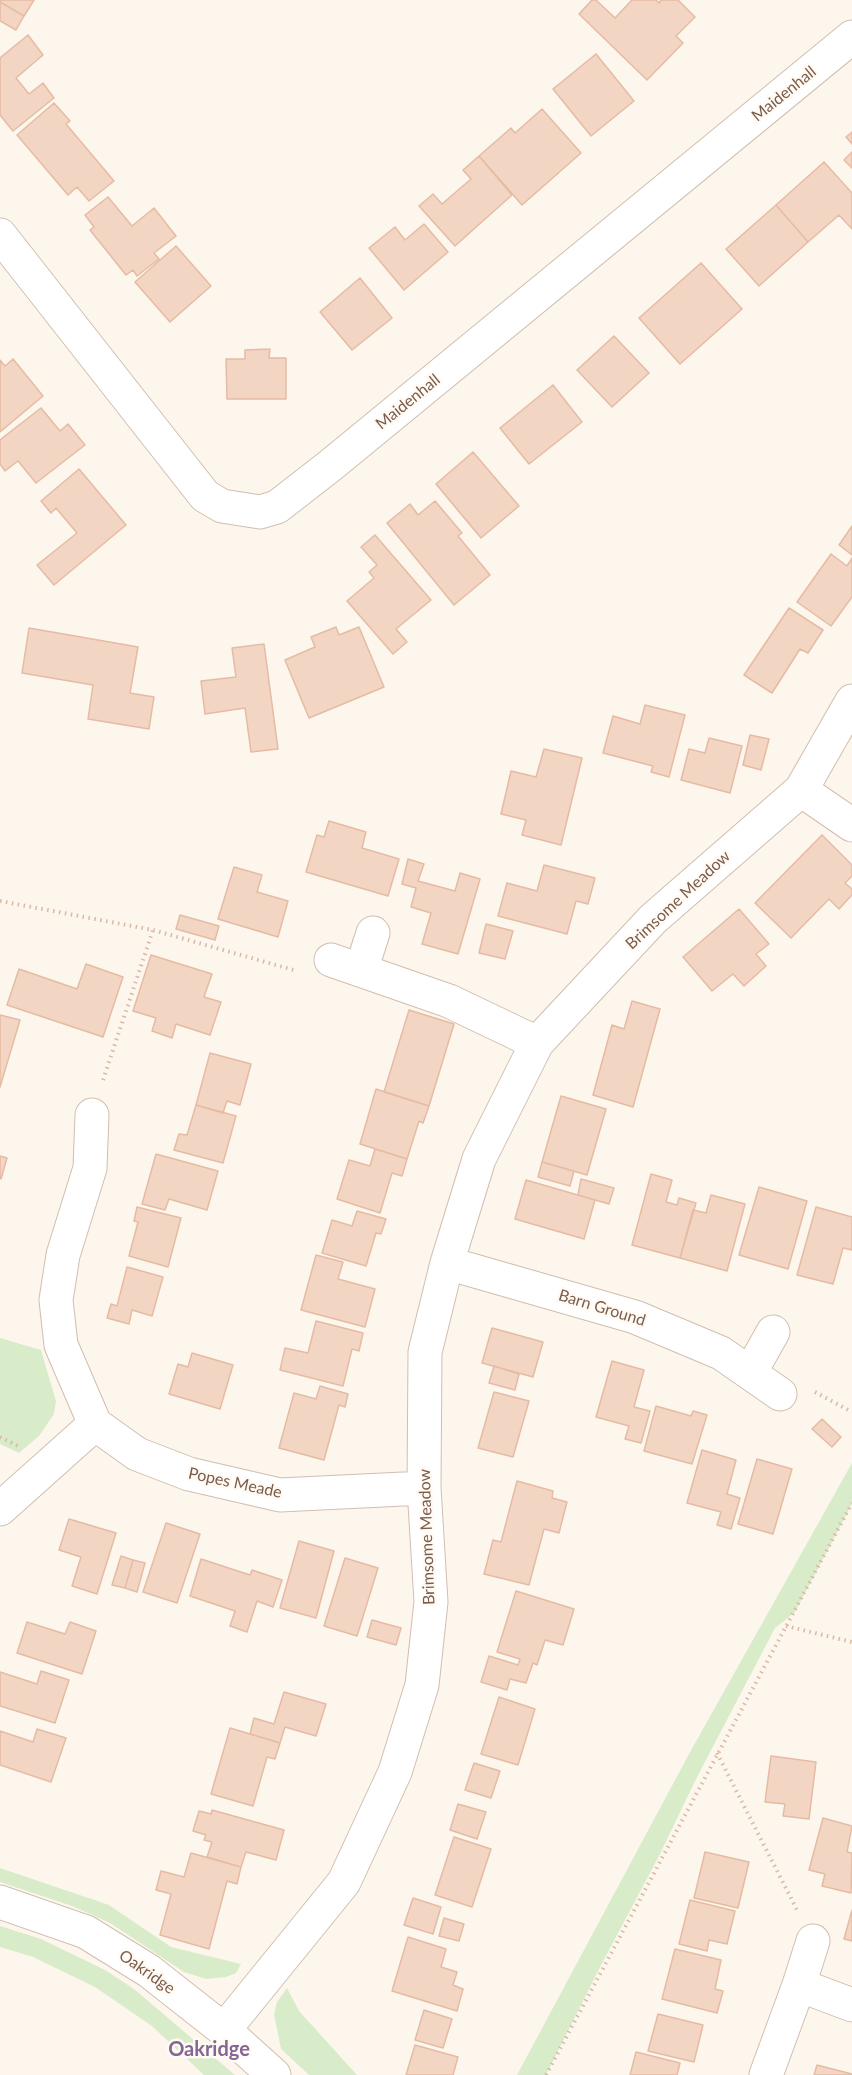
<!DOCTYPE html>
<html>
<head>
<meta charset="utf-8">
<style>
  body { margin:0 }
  canvas { display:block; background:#fdf6ec }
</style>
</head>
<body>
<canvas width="852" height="2075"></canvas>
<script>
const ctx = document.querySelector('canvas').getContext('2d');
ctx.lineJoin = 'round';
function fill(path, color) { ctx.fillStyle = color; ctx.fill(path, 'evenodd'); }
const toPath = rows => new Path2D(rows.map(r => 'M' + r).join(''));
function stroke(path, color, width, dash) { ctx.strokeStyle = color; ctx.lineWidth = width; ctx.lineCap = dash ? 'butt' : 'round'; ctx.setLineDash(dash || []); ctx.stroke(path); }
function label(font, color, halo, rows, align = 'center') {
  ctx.font = font + ' Lato,sans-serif'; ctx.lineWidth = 5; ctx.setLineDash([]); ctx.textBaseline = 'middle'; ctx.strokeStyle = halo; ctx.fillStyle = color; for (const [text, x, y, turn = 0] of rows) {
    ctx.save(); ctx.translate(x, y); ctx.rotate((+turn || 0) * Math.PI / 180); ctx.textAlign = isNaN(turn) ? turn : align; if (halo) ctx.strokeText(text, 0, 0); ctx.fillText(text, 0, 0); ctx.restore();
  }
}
const green = toPath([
  [0,1338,41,1350,56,1401,54,1414,39,1436,19,1453,0,1444],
  [852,1463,852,1504,795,1612,775,1628,696,1779,658,1858,600,1967,546,2075,517,2075,689,1754],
  [0,1868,109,1905,171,1947,241,1964,236,1973,226,1977,206,1979,184,1972,110,1923,72,1906,0,1882],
  [0,1926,41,1939,105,1970,134,1989,235,2075,204,2075,152,2026,95,1987,33,1957,0,1947],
  [287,1988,299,2011,357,2075,309,2075,281,2049,274,2014,277,2002]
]);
const building = toPath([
  [0,0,34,0,24,16,0,2,0,0],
  [592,0,596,0,615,18,632,0,656,0,659,3,661,0,678,0,695,17,676,36,683,43,647,80,579,14,592,0],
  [0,2,24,16,16,30,0,21,0,2],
  [28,35,43,55,16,78,29,94,43,83,54,98,13,131,0,115,0,58,28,35],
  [596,54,634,101,591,136,553,89,596,54],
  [54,103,70,121,66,124,114,181,89,201,77,187,68,195,17,135,54,103],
  [542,109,581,153,522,205,479,156,511,128,515,133,542,109],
  [852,132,852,144,846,137,852,132],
  [852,152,852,168,844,160,852,152],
  [479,156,512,195,455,246,419,206,433,194,442,204,471,179,463,170,479,156],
  [824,162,852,193,852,229,839,215,808,242,776,205,824,162],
  [108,197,132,226,154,208,176,236,154,253,159,259,137,276,133,270,126,275,90,230,94,227,85,215,108,197],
  [776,205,808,242,759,286,726,249,776,205],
  [424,224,448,252,404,290,369,248,395,227,405,240,424,224],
  [176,246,211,286,170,322,135,282,176,246],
  [701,263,742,309,680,364,639,318,701,263],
  [360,278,392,318,352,350,320,312,360,278],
  [614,336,649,373,612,407,577,370,614,336],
  [270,349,269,358,286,358,286,399,227,399,226,359,245,359,245,350,270,349],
  [13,359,43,396,0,432,0,360,5,366,13,359],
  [553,385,582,422,529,464,500,428,553,385],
  [41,408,60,431,68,424,85,445,36,483,18,461,5,471,0,464,0,440,41,408],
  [473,452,519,506,481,538,436,484,473,452],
  [79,469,126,525,54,585,37,565,77,533,56,508,51,513,41,501,79,469],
  [435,501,462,533,458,536,490,575,454,605,387,523,410,504,418,515,435,501],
  [852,526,852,555,839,545,852,526],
  [375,535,431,600,396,629,407,642,393,654,347,601,374,578,369,572,377,565,361,547,375,535],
  [831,554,847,566,852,558,852,597,831,626,797,602,831,554],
  [789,608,823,630,808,653,800,649,772,693,744,675,789,608],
  [336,627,339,635,359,627,384,687,309,718,285,660,315,647,311,637,336,627],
  [29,628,138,647,130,693,154,697,149,729,88,719,93,685,22,673,29,628],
  [264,644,278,749,251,752,245,708,205,714,201,681,236,677,232,648,264,644],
  [645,705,685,715,669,777,651,772,653,766,603,753,613,716,640,724,645,705],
  [750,735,769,739,761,770,743,765,750,735],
  [709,738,742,746,730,793,681,780,689,749,705,753,709,738],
  [544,749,582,758,561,845,522,835,526,820,501,814,511,771,536,777,544,749],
  [329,821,366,832,362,848,399,859,388,896,306,872,317,835,324,837,329,821],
  [822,835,852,865,852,876,845,883,852,889,852,895,839,909,829,899,791,938,755,903,822,835],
  [408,859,424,864,418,881,455,891,460,873,480,879,458,954,422,944,431,913,411,907,416,888,402,884,408,859],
  [544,865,595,878,588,904,576,901,567,934,498,916,507,883,537,891,544,865],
  [234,867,262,875,257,892,288,901,278,937,218,919,234,867],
  [739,909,769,944,756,954,766,966,744,986,733,974,712,991,683,957,739,909],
  [180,915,219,926,215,940,176,929,180,915],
  [486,924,513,931,505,959,479,953,486,924],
  [151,955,212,974,204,997,221,1002,210,1035,176,1024,172,1038,152,1031,156,1018,133,1011,151,955],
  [86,964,123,977,103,1037,7,1005,19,969,77,989,86,964],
  [632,1001,660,1009,633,1107,593,1095,612,1025,624,1029,632,1001],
  [409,1010,454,1024,429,1106,384,1092,409,1010],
  [0,1015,20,1020,0,1087,0,1015],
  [210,1053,251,1064,240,1105,227,1101,223,1113,196,1105,210,1053],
  [376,1089,429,1106,423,1123,419,1121,407,1159,360,1144,376,1089],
  [561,1096,606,1109,587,1175,542,1162,561,1096],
  [196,1105,236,1116,223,1163,174,1150,179,1134,187,1135,196,1105],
  [375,1149,407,1159,402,1176,392,1173,380,1213,337,1199,349,1160,370,1166,375,1149],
  [156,1154,218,1171,207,1210,169,1199,165,1210,142,1204,156,1154],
  [0,1156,7,1158,1,1179,0,1178,0,1156],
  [542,1162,574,1171,570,1186,538,1177,542,1162],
  [651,1174,672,1180,666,1202,677,1205,679,1198,696,1203,680,1258,632,1245,651,1174],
  [581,1179,614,1188,609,1204,578,1195,581,1179],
  [526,1180,595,1200,584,1239,515,1219,526,1180],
  [759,1187,807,1201,788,1269,739,1255,759,1187],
  [711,1195,745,1204,727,1271,680,1258,693,1210,706,1213,711,1195],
  [137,1207,181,1218,168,1267,129,1256,138,1222,134,1221,137,1207],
  [816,1207,852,1217,852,1250,843,1248,833,1284,797,1275,816,1207],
  [357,1211,386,1219,381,1234,376,1233,366,1266,322,1253,332,1220,352,1226,357,1211],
  [316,1255,343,1262,338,1279,375,1289,365,1327,301,1310,316,1255],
  [127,1267,163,1277,152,1316,132,1310,129,1324,107,1318,111,1304,117,1306,127,1267],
  [316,1321,363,1333,359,1351,352,1349,343,1386,280,1370,285,1348,308,1353,316,1321],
  [492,1328,543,1342,533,1377,482,1363,492,1328],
  [192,1353,233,1365,220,1409,169,1394,178,1364,188,1367,192,1353],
  [612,1361,644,1370,634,1407,650,1411,641,1443,625,1439,629,1426,596,1417,612,1361],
  [494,1366,519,1374,515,1390,489,1383,494,1366],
  [320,1386,348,1394,345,1407,339,1405,324,1460,279,1448,294,1393,316,1399,320,1386],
  [494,1392,529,1401,513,1457,478,1448,494,1392],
  [656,1406,691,1416,693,1411,707,1415,692,1464,644,1451,656,1406],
  [822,1419,841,1437,832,1447,812,1429,822,1419],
  [702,1450,736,1460,727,1494,740,1498,731,1529,717,1525,721,1512,687,1503,702,1450],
  [757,1459,792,1469,773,1534,738,1524,757,1459],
  [517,1481,553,1491,552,1498,567,1502,559,1533,544,1529,529,1585,484,1574,493,1540,501,1542,517,1481],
  [69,1519,116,1533,97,1594,72,1586,81,1557,59,1550,69,1519],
  [166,1523,200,1534,177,1603,143,1592,166,1523],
  [299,1541,334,1551,316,1618,280,1608,299,1541],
  [121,1556,133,1560,125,1588,112,1585,121,1556],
  [345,1558,378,1568,357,1636,324,1626,345,1558],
  [201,1559,250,1575,252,1570,282,1580,273,1607,257,1601,247,1632,230,1626,235,1611,190,1596,201,1559],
  [133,1560,145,1563,137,1592,125,1588,133,1560],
  [516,1591,574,1609,563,1645,545,1640,537,1665,533,1663,526,1683,510,1679,507,1690,481,1682,489,1656,518,1665,520,1659,497,1652,516,1591],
  [372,1620,401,1628,396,1645,367,1637,372,1620],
  [27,1622,65,1634,70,1622,96,1631,82,1674,17,1653,27,1622],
  [41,1671,69,1680,55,1723,0,1706,0,1672,37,1684,41,1671],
  [284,1692,326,1704,316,1736,285,1727,280,1743,250,1734,254,1718,274,1724,284,1692],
  [499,1697,535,1709,518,1765,481,1754,499,1697],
  [230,1728,280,1743,275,1759,267,1757,253,1806,211,1794,230,1728],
  [37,1729,66,1738,51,1782,0,1765,0,1731,33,1742,37,1729],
  [771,1756,816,1762,809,1819,783,1816,785,1804,765,1802,771,1756],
  [474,1763,500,1771,491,1798,465,1790,474,1763],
  [458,1804,486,1812,477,1839,450,1830,458,1804],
  [212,1810,284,1830,276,1860,246,1852,241,1867,207,1857,212,1842,204,1840,206,1835,193,1831,199,1811,211,1814,212,1810],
  [823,1818,852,1826,847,1852,852,1853,851,1893,822,1886,825,1874,809,1870,823,1818],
  [454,1837,491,1849,472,1907,435,1895,454,1837],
  [705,1852,749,1862,738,1908,694,1898,705,1852],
  [191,1853,241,1867,237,1884,227,1881,209,1949,160,1935,171,1894,156,1890,161,1871,184,1877,191,1853],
  [413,1898,441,1907,433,1934,404,1925,413,1898],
  [690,1900,735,1911,727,1944,709,1940,707,1951,679,1944,690,1900],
  [852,1910,852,1941,844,1939,852,1910],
  [444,1918,464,1924,459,1941,439,1936,444,1918],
  [408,1937,446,1949,441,1967,457,1972,453,1985,463,1989,457,2011,392,1991,408,1937],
  [675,1949,721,1960,715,1989,723,1991,717,2013,662,1999,675,1949],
  [424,2010,452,2019,443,2048,415,2040,424,2010],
  [658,2014,703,2025,694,2062,648,2051,658,2014],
  [415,2045,458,2057,453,2075,406,2075,415,2045],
  [636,2052,680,2063,677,2075,630,2075,636,2052],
  [817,2065,852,2074,852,2075,814,2075,817,2065]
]);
const path = toPath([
  [0,901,153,930,297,971],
  [103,1080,153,930],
  [815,1392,852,1412],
  [0,1437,18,1446],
  [786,1626,852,1642],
  [717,1753,797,1910],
  [546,2075,852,1503]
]);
const minor = toPath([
  [0,235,205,496,222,506,260,512,277,507,331,465,852,37],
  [801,790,852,825],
  [331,960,449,1001,537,1043],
  [361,970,373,933],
  [92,1115,90,1168,63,1255,56,1300,61,1345,95,1424,137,1454,189,1474,280,1495,424,1488],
  [447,1263,635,1317,721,1353,780,1394],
  [750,1373,773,1332],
  [0,1509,95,1424],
  [0,1902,86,1932,149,1971,224,2030,274,2075],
  [799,1985,813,1941],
  [224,2030,344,1882,395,1772,422,1685,431,1602,424,1488,425,1352,447,1263,479,1159,537,1043,653,919,801,790,852,701],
  [766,2075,799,1985,852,2005]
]);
const streetNames = [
  ["Maidenhall",784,94,-39],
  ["Maidenhall",408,402,-39],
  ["Brimsome Meadow",678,900,-43],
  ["Barn Ground",602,1308,17],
  ["Popes Meade",235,1483,12],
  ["Brimsome Meadow",427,1537,-92],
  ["Oakridge",147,1972,35]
];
const quarterNames = [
  ["Oakridge",209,2050]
];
fill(green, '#d8ecc9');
fill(building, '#f3d5c3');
stroke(building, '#e6bba3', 1.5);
stroke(minor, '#d1beb0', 35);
stroke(path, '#d9b8a5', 4, [1.5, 4.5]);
stroke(minor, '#fff', 33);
label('16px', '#7a5c4d', '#fffaf3', streetNames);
label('bold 20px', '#846695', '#fffaf3', quarterNames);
</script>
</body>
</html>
